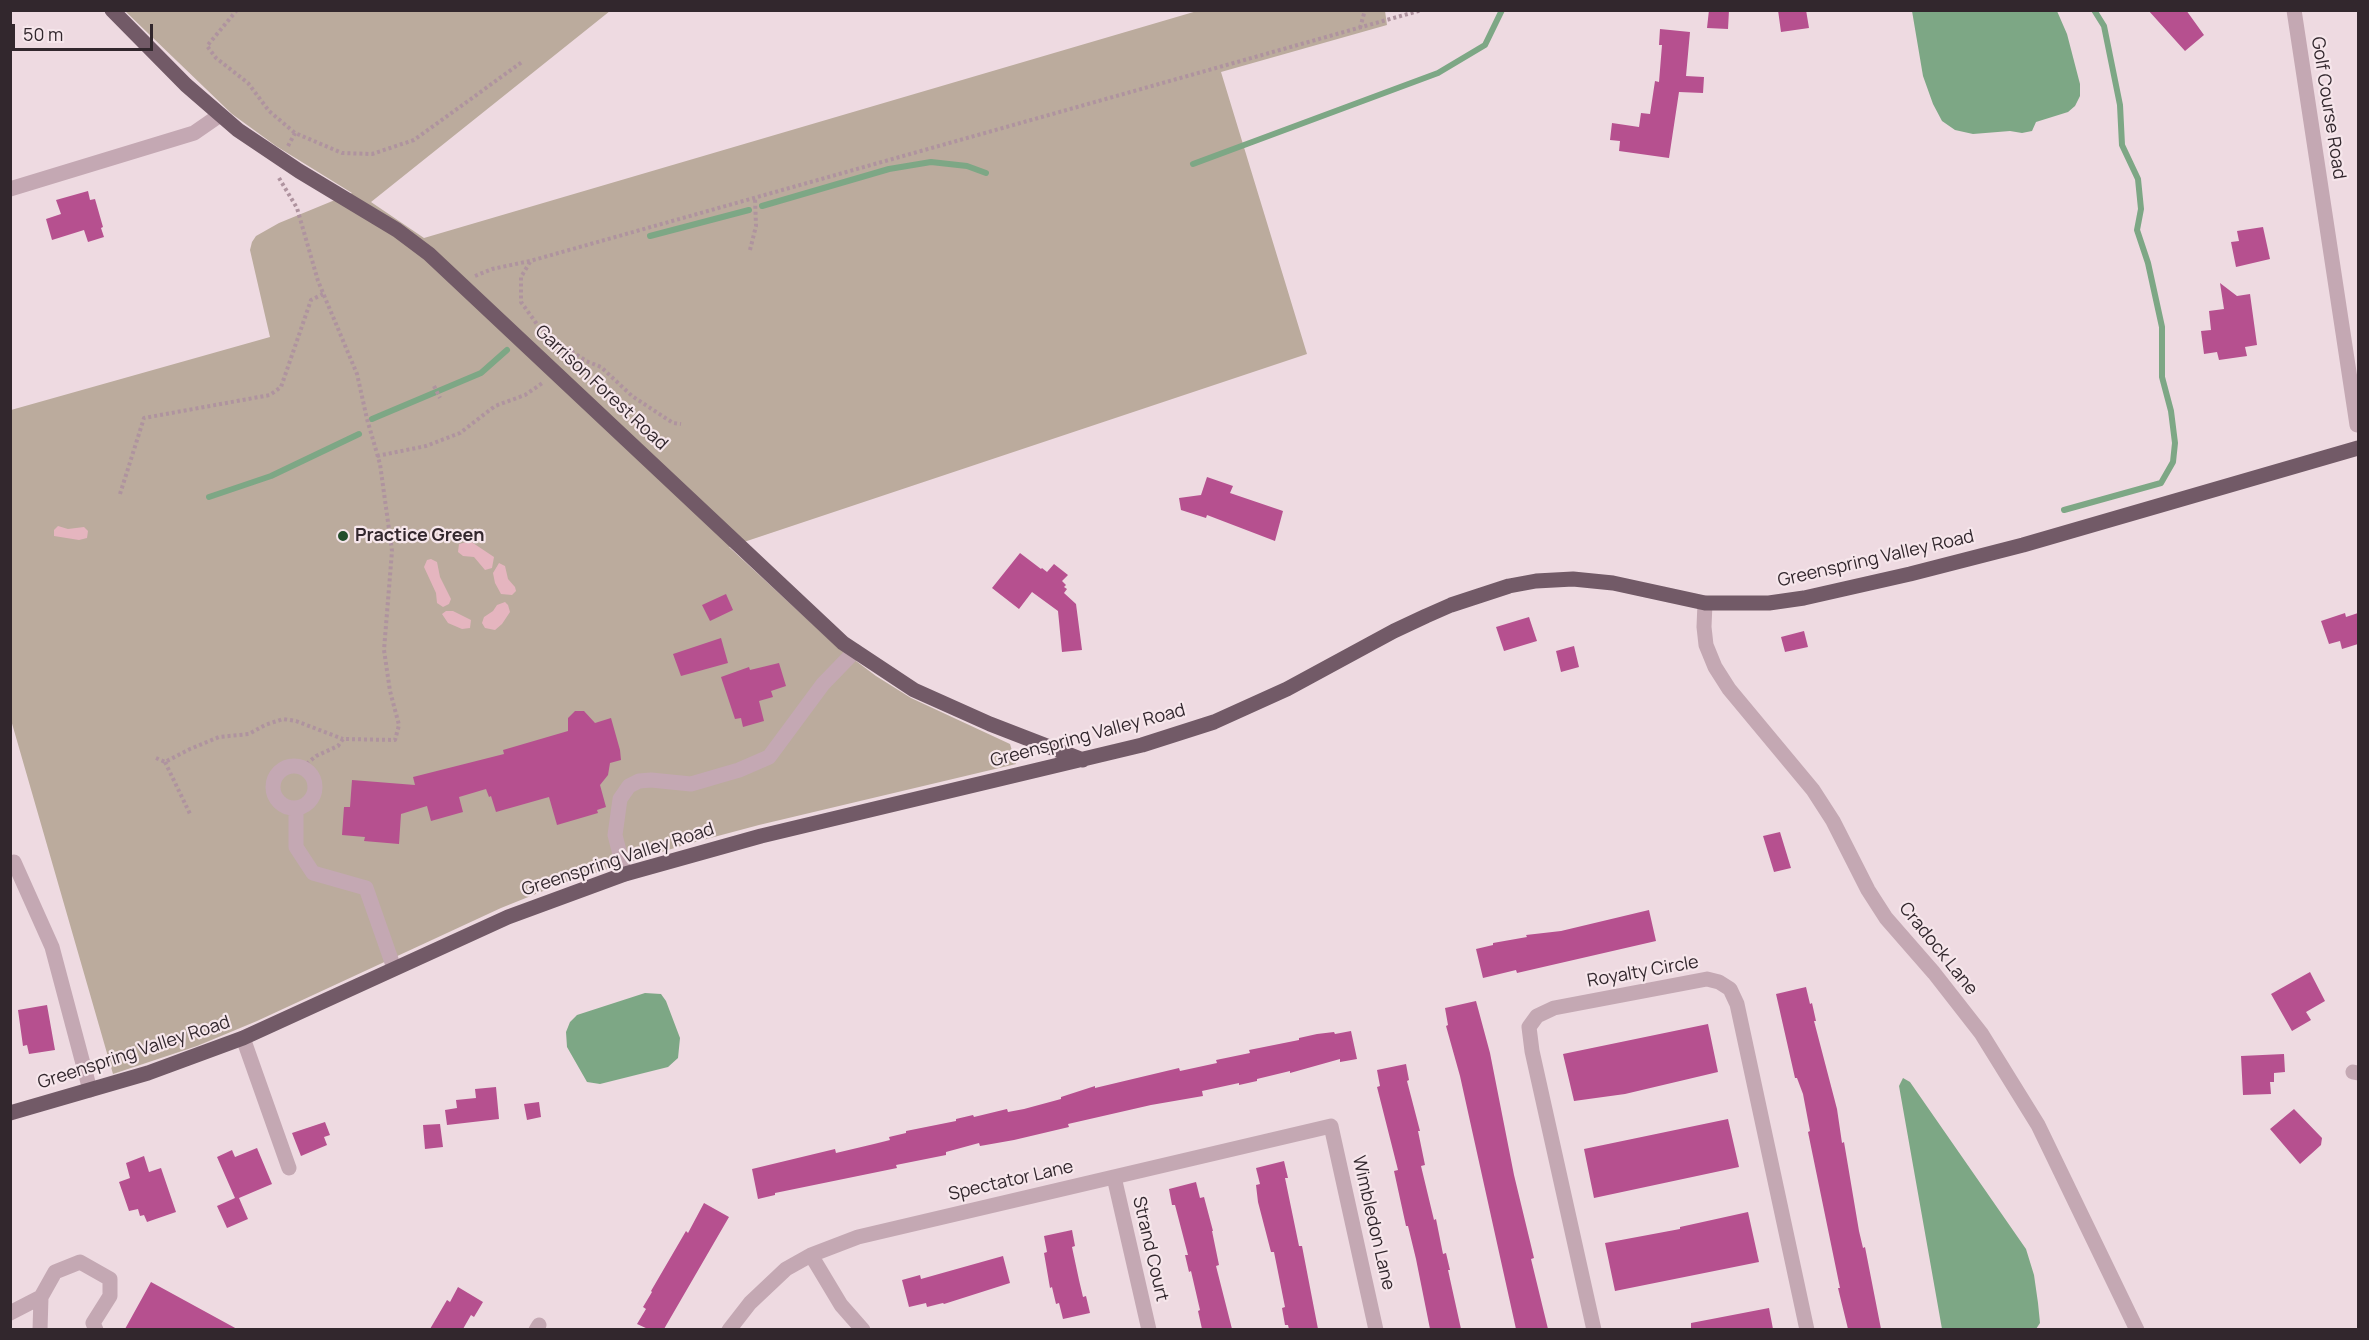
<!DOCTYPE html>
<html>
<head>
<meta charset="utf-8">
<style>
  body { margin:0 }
  #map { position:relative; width:2369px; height:1340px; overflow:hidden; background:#eedae1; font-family:Manrope,sans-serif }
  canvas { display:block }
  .frame { position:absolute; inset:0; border:12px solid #32272d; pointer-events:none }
  .scale { position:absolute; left:12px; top:24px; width:141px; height:27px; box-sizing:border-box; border:3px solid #32272d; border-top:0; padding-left:8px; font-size:18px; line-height:21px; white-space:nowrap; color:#32272d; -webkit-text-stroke:4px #f6e6eb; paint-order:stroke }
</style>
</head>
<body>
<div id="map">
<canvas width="2369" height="1340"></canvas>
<div class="frame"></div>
<div class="scale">50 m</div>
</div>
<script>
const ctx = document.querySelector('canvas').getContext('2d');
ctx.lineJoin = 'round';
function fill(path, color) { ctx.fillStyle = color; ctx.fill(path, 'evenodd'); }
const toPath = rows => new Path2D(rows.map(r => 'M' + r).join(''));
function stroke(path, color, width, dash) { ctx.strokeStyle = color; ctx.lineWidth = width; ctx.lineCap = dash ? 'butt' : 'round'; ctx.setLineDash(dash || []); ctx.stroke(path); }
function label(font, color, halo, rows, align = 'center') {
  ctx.font = font + ' Manrope,sans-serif'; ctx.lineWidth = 4.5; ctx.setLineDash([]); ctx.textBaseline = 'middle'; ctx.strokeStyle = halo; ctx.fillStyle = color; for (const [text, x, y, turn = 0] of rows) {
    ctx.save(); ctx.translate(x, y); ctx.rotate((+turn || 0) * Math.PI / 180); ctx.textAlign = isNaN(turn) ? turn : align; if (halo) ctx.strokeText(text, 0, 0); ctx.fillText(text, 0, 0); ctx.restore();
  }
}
const green = toPath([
  [125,11,610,11,371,202,424,238,1197,11,1385,11,1387,25,1221,72,1307,354,729,547,836,646,876,676,911,698,1010,744,1016,764,759,825,684,845,563,883,501,908,257,1021,197,1046,113,1074,11,720,11,410,270,337,250,250,252,242,256,236,279,223,352,193,276,146,232,114]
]);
const sand = toPath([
  [58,526,68,529,84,527,88,531,87,538,79,540,54,536,54,530],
  [470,541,494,557,492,568,485,570,474,557,463,556,458,552,459,544],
  [431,559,437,562,440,577,451,599,449,604,443,607,437,603,436,593,424,567,427,560],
  [499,563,505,566,508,579,515,587,516,591,512,595,501,594,495,583,493,573],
  [505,602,508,605,510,612,502,624,495,630,485,628,482,623,484,617,493,611,497,605],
  [446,611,453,611,471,620,470,628,462,629,448,623,442,614]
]);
const water = toPath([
  [1912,11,2057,11,2067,34,2080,84,2080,96,2075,106,2068,112,2036,122,2032,131,2022,133,2010,131,1973,134,1955,130,1942,121,1933,104,1923,76],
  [645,993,661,994,666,1001,680,1038,678,1058,668,1067,600,1084,587,1082,567,1047,566,1032,570,1022,577,1015],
  [1903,1078,1910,1082,2026,1249,2034,1275,2038,1303,2040,1323,2036,1329,1942,1329,1899,1086]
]);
const stream = toPath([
  [1193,164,1438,73,1485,45,1502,10],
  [762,206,889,169,931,162,967,166,986,173],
  [650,236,749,210],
  [372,419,481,373,507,350],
  [209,497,271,476,359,434],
  [2064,510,2161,483,2173,462,2175,443,2171,411,2162,377,2162,327,2148,263,2137,230,2141,209,2138,179,2122,145,2120,105,2104,26,2094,10]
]);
const building = toPath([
  [1709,10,1729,10,1728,29,1707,28],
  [1778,10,1806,10,1809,28,1781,32],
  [2148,10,2186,10,2204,35,2185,51],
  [1660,29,1690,32,1686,76,1704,77,1703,93,1679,92,1669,158,1619,151,1620,141,1610,140,1612,123,1639,127,1641,113,1650,114,1655,81,1659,82,1662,45,1659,45],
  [88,191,90,200,95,199,103,227,101,228,104,237,88,242,84,230,52,240,46,219,61,214,56,200],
  [2263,227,2270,259,2236,267,2231,242,2239,241,2237,231],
  [2220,283,2237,296,2250,294,2257,345,2245,347,2247,356,2219,360,2217,352,2204,354,2201,331,2211,330,2209,311,2224,309],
  [1207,477,1233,486,1230,493,1283,511,1275,541,1207,515,1206,518,1181,510,1179,498,1201,495],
  [1020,553,1041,569,1042,568,1047,572,1054,564,1068,575,1062,581,1066,585,1064,587,1067,589,1064,593,1076,604,1082,650,1062,652,1058,611,1032,592,1019,609,992,588],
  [726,594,733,610,710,621,702,605],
  [2345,613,2346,617,2358,613,2358,644,2342,649,2340,641,2329,644,2321,621],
  [1529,617,1537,641,1504,651,1496,627],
  [1804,631,1808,647,1785,652,1781,637],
  [721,638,728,663,681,676,673,654],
  [1574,646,1579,667,1561,672,1556,651],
  [779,663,786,686,771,691,773,697,759,701,764,721,743,727,741,718,735,719,721,677,749,667,750,670],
  [575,711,584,711,595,723,611,718,620,750,621,760,610,763,608,775,600,785,606,807,597,810,598,813,557,825,549,797,496,812,491,796,489,797,486,789,459,797,463,812,431,821,427,806,401,814,399,844,364,841,365,837,342,835,344,807,350,807,352,780,415,785,413,777,504,754,503,750,568,731,568,718],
  [1780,832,1791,868,1774,872,1763,836],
  [1649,910,1656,941,1517,973,1516,970,1483,978,1476,949,1493,945,1493,943,1527,937,1526,935,1561,931],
  [2310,972,2325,1001,2306,1012,2311,1020,2292,1031,2271,994],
  [1806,987,1810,1004,1812,1003,1816,1021,1814,1021,1837,1109,1842,1143,1844,1142,1859,1231,1863,1248,1865,1247,1881,1329,1848,1329,1838,1288,1840,1288,1808,1132,1810,1131,1803,1094,1797,1078,1795,1078,1776,994],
  [1476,1001,1490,1053,1514,1175,1534,1258,1531,1259,1548,1329,1516,1329,1460,1076,1446,1026,1448,1025,1445,1008],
  [47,1005,55,1050,29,1054,27,1045,23,1046,18,1010],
  [1708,1024,1718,1072,1625,1094,1574,1101,1563,1054],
  [1351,1031,1357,1059,1340,1062,1340,1059,1290,1073,1290,1071,1257,1079,1257,1081,1239,1085,1239,1083,1202,1091,1203,1096,1151,1105,1068,1124,1069,1127,1014,1140,980,1146,979,1143,946,1152,946,1155,896,1165,897,1168,775,1193,775,1195,758,1199,752,1169,835,1149,836,1153,874,1144,890,1140,889,1137,906,1133,906,1131,956,1121,956,1119,973,1115,974,1117,1007,1109,1008,1112,1024,1109,1061,1099,1061,1097,1095,1086,1095,1088,1179,1068,1180,1071,1217,1063,1216,1060,1250,1053,1249,1050,1299,1040,1299,1038,1317,1034,1334,1032,1335,1034],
  [2284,1054,2285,1072,2274,1073,2274,1082,2270,1082,2271,1094,2243,1095,2241,1056],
  [1406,1064,1409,1080,1407,1081,1420,1131,1418,1131,1425,1165,1421,1166,1434,1220,1436,1219,1443,1254,1446,1253,1450,1270,1448,1270,1461,1329,1430,1329,1416,1259,1408,1226,1406,1226,1394,1171,1398,1170,1377,1087,1380,1086,1377,1070],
  [496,1087,499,1119,447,1125,445,1110,457,1108,456,1100,476,1098,475,1089],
  [539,1102,541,1117,527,1120,524,1104],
  [2294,1109,2322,1138,2321,1145,2300,1164,2270,1129],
  [1728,1119,1739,1167,1594,1198,1584,1149],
  [325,1122,330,1135,324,1137,327,1145,301,1156,292,1133],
  [440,1124,443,1147,425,1149,423,1125],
  [257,1148,272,1184,239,1198,248,1219,227,1228,217,1206,235,1198,217,1157,232,1150,235,1157],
  [144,1156,149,1172,161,1168,176,1212,147,1222,144,1215,140,1216,138,1209,129,1211,119,1182,130,1178,126,1163],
  [1284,1161,1288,1178,1285,1178,1299,1246,1302,1246,1318,1329,1289,1329,1288,1325,1285,1325,1282,1308,1285,1307,1274,1252,1271,1252,1258,1202,1256,1185,1260,1184,1256,1168],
  [1196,1182,1200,1198,1204,1197,1213,1231,1212,1231,1219,1265,1216,1266,1232,1329,1202,1329,1198,1311,1200,1310,1191,1271,1189,1272,1185,1255,1188,1255,1175,1205,1172,1205,1169,1189],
  [704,1203,729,1217,664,1329,648,1329,637,1324,646,1309,643,1307,652,1292,651,1291,686,1231,688,1233],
  [1748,1212,1759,1262,1615,1291,1605,1243,1680,1229,1680,1227],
  [1072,1230,1075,1246,1072,1247,1079,1280,1083,1297,1086,1296,1090,1313,1063,1319,1059,1303,1056,1304,1052,1287,1050,1288,1044,1253,1047,1252,1044,1236],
  [1003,1256,1010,1283,944,1304,943,1303,927,1307,926,1303,909,1307,902,1280,920,1275,921,1279],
  [151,1282,237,1329,125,1329],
  [458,1287,483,1302,474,1317,471,1315,463,1329,430,1329,447,1300,450,1302],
  [1769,1308,1773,1329,1691,1329,1691,1323]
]);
const path = toPath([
  [237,10,207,46,216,58,248,83,269,111,295,133,342,153,372,154,414,140,522,62],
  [1360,28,1365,10],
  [288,146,295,133],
  [279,178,297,208,318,281,357,374,367,419,380,464,392,551,384,650,390,691,399,725,395,740,343,739,338,746,316,756,303,767],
  [750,250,756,226,755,198],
  [530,262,521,277,521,302,539,327,563,346,585,360],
  [475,276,492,269,530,261,1422,10],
  [569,364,586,361,601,367,632,396,673,423,681,424],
  [434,386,440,398],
  [377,456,426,446,460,433,495,406,525,395,544,382],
  [120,494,144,418,270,395,281,387,311,300,323,294],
  [156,758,165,762,190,749,219,737,249,734,265,725,283,719,296,721,343,739],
  [165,762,191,816]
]);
const minor = toPath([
  [2294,10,2357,425],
  [10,189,194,133,220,115],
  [1705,603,1704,627,1706,645,1715,667,1729,689,1813,790,1833,821,1868,890,1886,918,1934,973,1981,1033,2038,1125,2137,1330],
  '273 787a21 21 0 1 1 42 0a21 21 0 1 1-42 0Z',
  [296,808,296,847,313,873,366,888,394,968],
  [14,862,52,947,90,1090],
  [625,874,615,835,620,799,629,786,639,781,651,780,691,784,739,770,769,757,823,684,855,651],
  [243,1038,289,1168],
  [2353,1072,2358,1073],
  [1114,1177,1149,1330],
  [811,1255,841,1305,863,1330],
  [10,1313,41,1297],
  [40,1330,41,1297,55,1272,80,1262,110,1279,110,1296,93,1323,96,1330],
  [536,1330,539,1325],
  [729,1330,750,1303,786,1269,811,1255,858,1237,1331,1126,1376,1330],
  [1594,1330,1532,1051,1529,1027,1537,1016,1554,1008,1707,979,1719,982,1730,989,1737,1004,1807,1330]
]);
const major = toPath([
  [112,10,186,85,238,130,299,171,397,230,429,254,843,643,914,690,990,724,1083,760],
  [10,1113,148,1073,243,1038,508,917,625,874,761,836,1142,745,1214,722,1287,689,1394,631,1426,616,1451,605,1509,586,1536,581,1573,579,1613,583,1705,603,1769,603,1804,598,1910,574,2023,545,2358,448]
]);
const markers = [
  [343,536,6,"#224e2b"]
];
const streetNames = [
  ["Golf Course Road",2328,108,81],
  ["Garrison Forest Road",601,388,43],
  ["Greenspring Valley Road",1876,559,-13],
  ["Greenspring Valley Road",1088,736,-15],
  ["Greenspring Valley Road",618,860,-18],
  ["Cradock Lane",1938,949,51],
  ["Royalty Circle",1643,972,-10],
  ["Greenspring Valley Road",134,1053,-18],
  ["Spectator Lane",1011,1181,-13],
  ["Wimbledon Lane",1373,1223,77],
  ["Strand Court",1150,1249,77]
];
const poiNames = [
  ["Practice Green",355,536]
];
fill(green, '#bbab9d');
fill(sand, '#e5b5bf');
fill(water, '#7da785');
stroke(stream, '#7da785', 6);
fill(building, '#b6508f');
stroke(path, '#af939f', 4, [3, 3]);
stroke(minor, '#c4a8b3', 15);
stroke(major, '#725a67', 15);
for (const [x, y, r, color] of markers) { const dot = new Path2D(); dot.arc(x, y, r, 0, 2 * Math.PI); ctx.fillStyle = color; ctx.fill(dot); stroke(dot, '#f6e6eb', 2); }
label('18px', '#32272d', '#f6e6eb', streetNames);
label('bold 18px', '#32272d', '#f6e6eb', poiNames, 'left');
</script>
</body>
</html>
